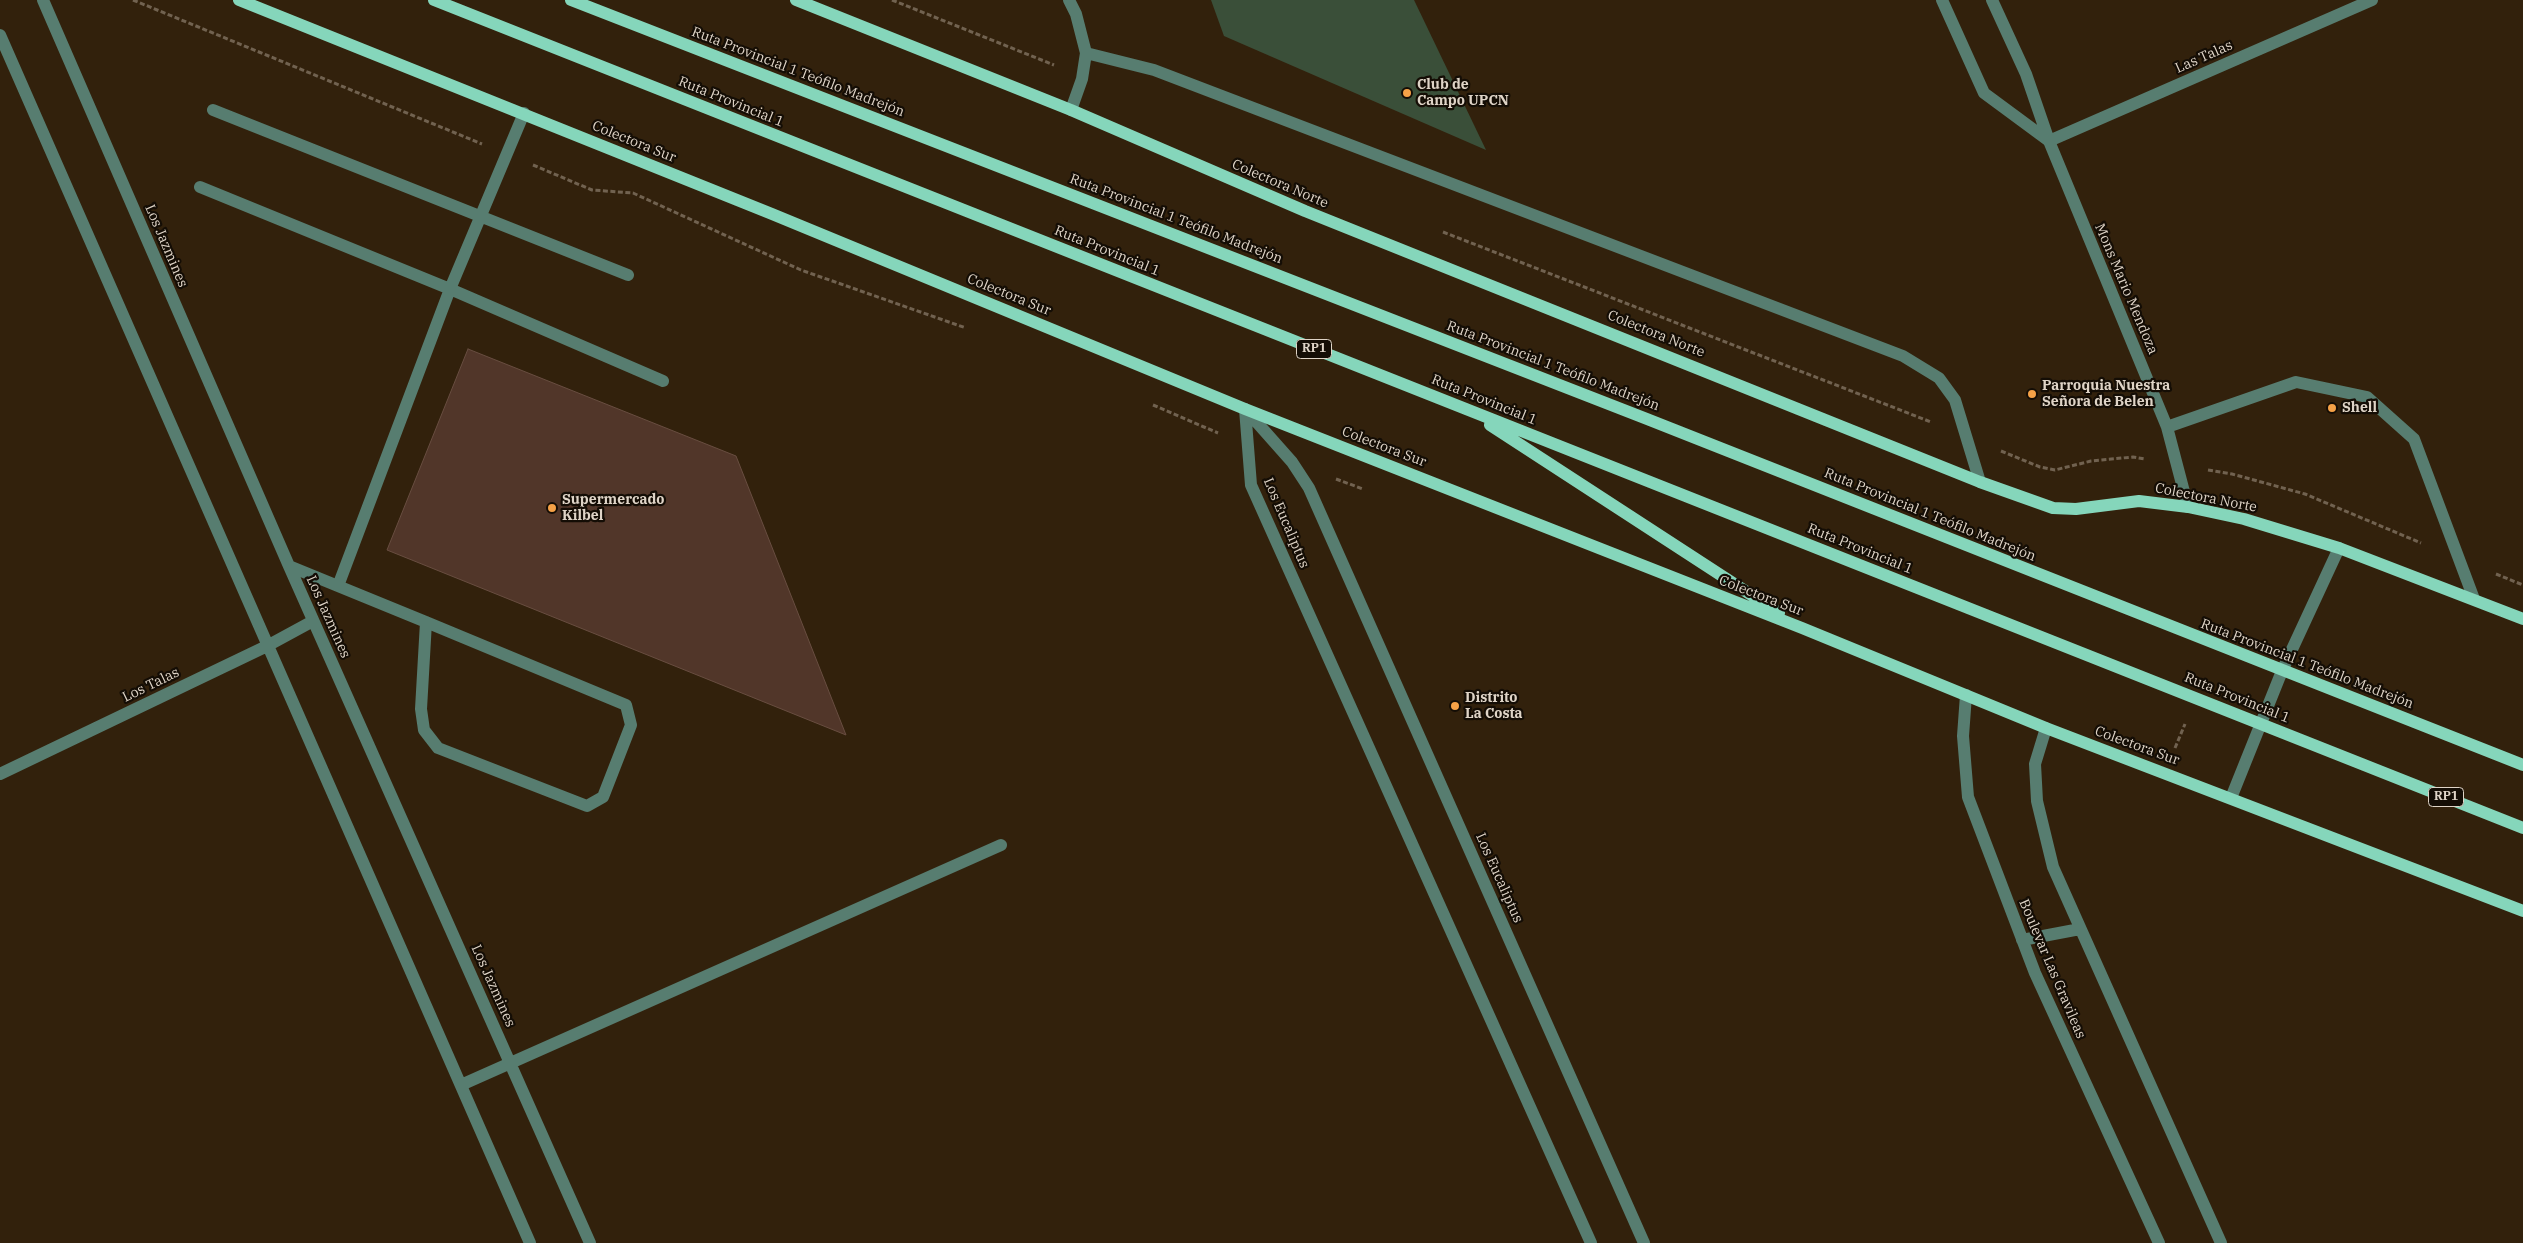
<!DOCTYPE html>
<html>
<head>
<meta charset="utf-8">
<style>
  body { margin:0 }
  canvas { display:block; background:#32210c }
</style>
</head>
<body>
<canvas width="2523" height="1243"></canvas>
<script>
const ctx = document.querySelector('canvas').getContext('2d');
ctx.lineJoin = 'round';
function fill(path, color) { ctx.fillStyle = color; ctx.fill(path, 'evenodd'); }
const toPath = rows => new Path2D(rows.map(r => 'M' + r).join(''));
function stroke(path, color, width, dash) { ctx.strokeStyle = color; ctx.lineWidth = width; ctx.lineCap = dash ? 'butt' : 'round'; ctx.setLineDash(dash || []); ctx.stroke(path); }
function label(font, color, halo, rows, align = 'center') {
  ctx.font = font + ' "IBM Plex Serif",serif'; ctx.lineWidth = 4.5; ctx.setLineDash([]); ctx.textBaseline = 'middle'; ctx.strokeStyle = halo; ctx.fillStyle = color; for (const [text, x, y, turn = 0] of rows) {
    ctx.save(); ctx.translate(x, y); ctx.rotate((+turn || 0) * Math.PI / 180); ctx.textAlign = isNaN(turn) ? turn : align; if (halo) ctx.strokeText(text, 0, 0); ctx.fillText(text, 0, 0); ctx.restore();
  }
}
const green = toPath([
  [1211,0,1414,0,1486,150,1224,36]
]);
const building = toPath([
  [468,349,736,456,846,735,387,550,468,349]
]);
const path = toPath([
  [133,0,482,144],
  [892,0,1054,65],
  [533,165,592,190,633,193,801,270,966,328],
  [1443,232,1931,422],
  [1153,405,1218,433],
  [2001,451,2040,467,2055,470,2091,461,2133,457,2145,459],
  [2208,470,2232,474,2305,494,2421,543],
  [1336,479,1363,489],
  [2496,574,2523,585],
  [2175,748,2185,724]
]);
const minor = toPath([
  [43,0,289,566,590,1243],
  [1069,0,1076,14,1086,53,1082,79,1071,110],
  [1942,0,1984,93,2049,141],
  [1992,0,2026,74,2049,141,2167,427,2188,507],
  [0,35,530,1243],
  [1086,53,1154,70,1903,356,1939,378,1955,400,1980,482],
  [213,110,628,275],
  [2049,141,2372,0],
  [200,187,450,289,663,381],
  [1245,409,1292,462,1309,488,1644,1243],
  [1245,409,1251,485,1591,1243],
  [2167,427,2296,382,2367,397,2414,439,2474,599],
  [289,566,426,622,626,705,631,725,603,797,587,806,438,748,424,730,421,709,426,622],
  [338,586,450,289,524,113],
  [1966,695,1963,736,1968,797,2035,973,2159,1243],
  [2046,728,2035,764,2037,801,2053,867,2221,1243],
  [0,774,267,646,313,621],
  [2231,798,2282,671,2339,548],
  [2022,940,2080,929],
  [461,1085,1001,845]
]);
const major = toPath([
  [239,0,772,214,1245,409,1802,628,2046,728,2523,911],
  [434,0,2523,828],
  [571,0,1647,419,2523,765],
  [796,0,1071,110,1305,211,1980,482,2053,508,2076,509,2139,501,2188,507,2244,519,2339,548,2523,619],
  [1490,425,1779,613]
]);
const markers = [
  [1407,93,5,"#f6a247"],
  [2032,394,5,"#f6a247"],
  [2332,408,5,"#f6a247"],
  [552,508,5,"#f6a247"],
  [1455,706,5,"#f6a247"]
];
const shields = [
  [1314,349,35],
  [2446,797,35]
];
const shieldNames = [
  ["RP1",1314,349],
  ["RP1",2446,797]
];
const streetNames = [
  ["Las Talas",2204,57,-24],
  ["Ruta Provincial 1 Teófilo Madrejón",798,72,21],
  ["Ruta Provincial 1",731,102,22],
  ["Colectora Sur",634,142,22],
  ["Colectora Norte",1280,184,23],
  ["Ruta Provincial 1 Teófilo Madrejón",1176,219,21],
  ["Los Jazmines",166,246,67],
  ["Ruta Provincial 1",1107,251,22],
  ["Mons Mario Mendoza",2126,289,67],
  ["Colectora Sur",1009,295,22],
  ["Colectora Norte",1656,334,22],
  ["Ruta Provincial 1 Teófilo Madrejón",1553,366,21],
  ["Ruta Provincial 1",1484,400,22],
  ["Colectora Sur",1384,447,21],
  ["Colectora Norte",2206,498,11],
  ["Ruta Provincial 1 Teófilo Madrejón",1930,515,22],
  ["Los Eucaliptus",1286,523,67],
  ["Ruta Provincial 1",1860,549,22],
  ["Colectora Sur",1761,596,21],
  ["Los Jazmines",328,617,66],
  ["Ruta Provincial 1 Teófilo Madrejón",2307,664,21],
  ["Los Talas",151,685,-26],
  ["Ruta Provincial 1",2237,698,22],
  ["Colectora Sur",2137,746,20],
  ["Los Eucaliptus",1499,878,66],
  ["Boulevar Las Gravileas",2052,969,67],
  ["Los Jazmines",493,986,66]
];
const poiNames = [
  ["Club de",1417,85],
  ["Campo UPCN",1417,101],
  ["Parroquia Nuestra",2042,386],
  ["Señora de Belen",2042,402],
  ["Shell",2342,408],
  ["Supermercado",562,500],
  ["Kilbel",562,516],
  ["Distrito",1465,698],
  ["La Costa",1465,714]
];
fill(green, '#3a4f39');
fill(building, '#513629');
stroke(building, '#684d40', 1);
stroke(path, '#716250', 3, [5, 2.5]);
stroke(minor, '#577d70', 12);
stroke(major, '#85d6bb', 12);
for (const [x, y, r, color] of markers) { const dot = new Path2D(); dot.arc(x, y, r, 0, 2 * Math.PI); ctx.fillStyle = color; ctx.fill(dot); stroke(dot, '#140d05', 2); }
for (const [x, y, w] of shields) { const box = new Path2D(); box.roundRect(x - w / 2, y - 9.5, w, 19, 4); ctx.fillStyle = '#140d05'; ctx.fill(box); stroke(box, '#dfd4c7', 1); }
label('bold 12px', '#dfd4c7', null, shieldNames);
label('14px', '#dfd4c7', '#140d05', streetNames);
label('bold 14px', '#dfd4c7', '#140d05', poiNames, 'left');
</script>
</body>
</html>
